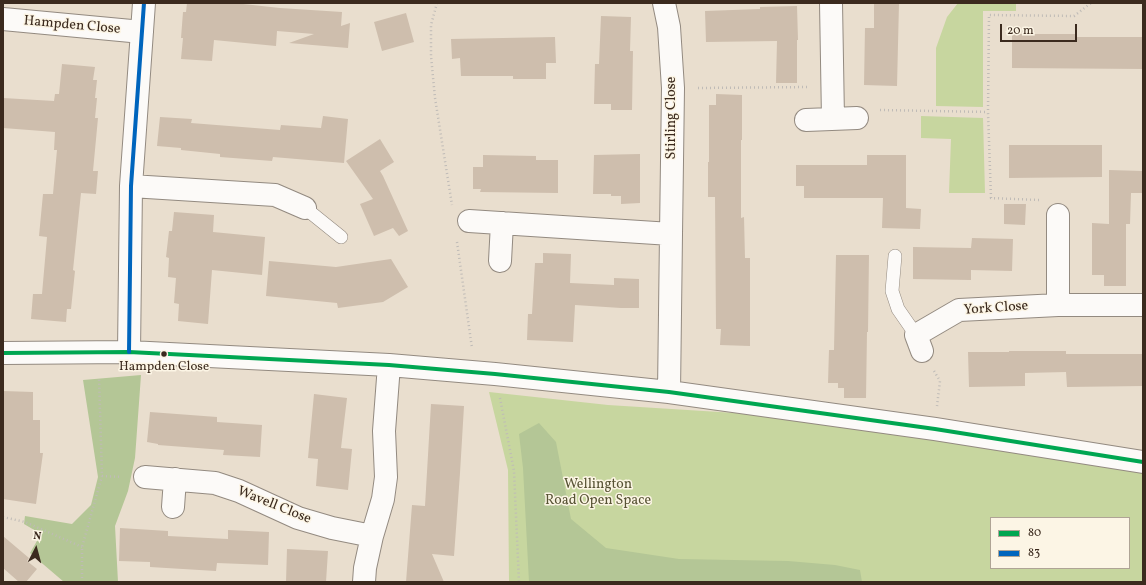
<!DOCTYPE html>
<html>
<head>
<meta charset="utf-8">
<style>
  body { margin:0 }
  #map { position:relative; width:1146px; height:585px; overflow:hidden; background:#e9dece; font-family:Vollkorn,serif }
  canvas { display:block }
  .frame { position:absolute; inset:0; border:4px solid #3b2a1e; pointer-events:none }
  .legend { position:absolute; left:990px; top:517px; width:140px; height:52px; box-sizing:border-box; background:#fcf5e5; border:1px solid #afa495; margin:0; padding:5px 7px; list-style:none; font-size:12px; color:#3b2a1e }
  .legend li { display:flex; align-items:center; gap:8px; height:20px }
  .legend b { width:20px; border:1px solid #afa495 }
  .north { position:absolute; left:16px; top:529px; width:40px; height:40px; -webkit-text-stroke:3px #fcf5e5; paint-order:stroke; rotate:6deg; font-size:11px; font-weight:700; line-height:16px; text-align:center; color:#3b2a1e }
  .north::after { content:''; display:block; margin:auto; width:14px; height:18px; background:#3b2a1e; clip-path:polygon(50% 0,100% 100%,50% 72%,0 100%) }
  .scale { position:absolute; left:1000px; top:24px; width:77px; height:18px; box-sizing:border-box; border:2px solid #3b2a1e; border-top:0; padding-left:5px; font-size:12px; line-height:14px; white-space:nowrap; color:#3b2a1e; -webkit-text-stroke:3px #fcf5e5; paint-order:stroke }
</style>
</head>
<body>
<div id="map">
<canvas width="1146" height="585"></canvas>
<div class="frame"></div>
<ul class="legend">
<li><b style="height:5px;background:#00a651"></b>80</li>
<li><b style="height:5px;background:#0065bd"></b>83</li>
</ul>
<div class="north">N</div>
<div class="scale">20 m</div>
</div>
<script>
const ctx = document.querySelector('canvas').getContext('2d');
ctx.lineJoin = 'round';
function fill(path, color) { ctx.fillStyle = color; ctx.fill(path, 'evenodd'); }
const toPath = rows => new Path2D(rows.map(r => 'M' + r).join(''));
function stroke(path, color, width, dash) { ctx.strokeStyle = color; ctx.lineWidth = width; ctx.lineCap = dash ? 'butt' : 'round'; ctx.setLineDash(dash || []); ctx.stroke(path); }
function label(font, color, halo, rows, align = 'center') {
  ctx.font = font + ' Vollkorn,serif'; ctx.lineWidth = 3; ctx.setLineDash([]); ctx.textBaseline = 'middle'; ctx.strokeStyle = halo; ctx.fillStyle = color; for (const [text, x, y, turn = 0] of rows) {
    ctx.save(); ctx.translate(x, y); ctx.rotate((+turn || 0) * Math.PI / 180); ctx.textAlign = isNaN(turn) ? turn : align; if (halo) ctx.strokeText(text, 0, 0); ctx.fillText(text, 0, 0); ctx.restore();
  }
}
const green = toPath([
  [958,3,1016,3,1016,11,983,11,983,107,936,106,936,48,947,17],
  [921,116,983,118,985,193,949,193,951,139,921,138],
  [489,392,608,405,751,414,917,437,1143,472,1143,582,509,582,508,470],
  [991,518,1129,518,1129,568,991,568]
]);
const forest = toPath([
  [141,375,135,458,128,491,115,526,118,582,64,582,30,553,41,534,24,524,25,516,72,524,91,505,98,477,83,380],
  [539,423,556,442,571,519,606,548,679,559,788,561,835,565,860,570,862,582,529,582,523,468,519,434]
]);
const building = toPath([
  [187,3,234,3,280,8,342,12,341,26,350,23,348,48,289,43,314,34,277,31,276,46,214,40,212,61,181,59,183,38,181,38,183,12,186,12],
  [874,3,899,3,897,86,864,85,865,28,874,28],
  [797,6,798,40,797,40,797,83,776,83,777,41,706,42,705,11,760,9,760,7],
  [406,13,414,42,382,51,374,22],
  [601,16,631,17,630,51,633,51,632,110,611,110,611,104,594,104,595,64,599,64],
  [1012,34,1077,34,1077,37,1143,37,1143,69,1012,68],
  [555,37,556,63,546,63,546,79,513,79,513,76,461,76,460,58,452,59,451,39],
  [62,64,95,67,93,80,97,80,95,98,97,98,95,118,98,118,93,171,98,171,96,194,81,193,73,270,75,271,71,309,67,309,66,322,31,319,33,294,42,294,47,237,39,236,43,194,53,194,57,150,54,150,55,132,3,128,3,98,54,101,55,94,59,94],
  [716,94,742,95,742,140,741,140,741,218,744,217,745,258,750,258,750,346,720,345,721,329,716,329,715,197,708,197,708,162,709,162,709,105,716,105],
  [323,116,348,119,344,163,273,157,272,161,220,157,220,154,181,150,181,148,157,146,160,117,192,119,191,123,280,130,281,125,321,128],
  [380,139,394,162,380,171,383,176,408,231,399,236,393,228,374,236,360,204,373,199,346,161],
  [1009,145,1102,145,1102,177,1009,178],
  [640,154,640,203,621,204,621,196,611,196,611,194,593,194,594,155],
  [483,155,536,156,536,160,558,160,558,193,480,192,481,189,473,189,473,167,483,167],
  [867,155,906,155,906,208,921,209,920,229,882,228,883,198,804,198,804,186,796,186,796,165,867,165],
  [1109,170,1143,171,1143,193,1131,193,1130,224,1119,224,1126,224,1126,286,1104,286,1104,275,1092,275,1092,223,1109,224],
  [1004,204,1026,204,1025,225,1004,224],
  [174,212,214,215,213,232,265,237,262,275,212,270,208,324,178,321,179,304,174,303,176,278,168,277,169,258,166,257,169,231,172,231],
  [972,238,1013,239,1012,271,971,270,971,280,913,279,913,247,971,248],
  [543,253,571,254,570,283,614,285,614,278,639,279,639,308,621,308,575,305,573,342,527,340,528,314,532,314,535,263,543,263],
  [836,255,869,255,868,332,867,332,866,398,844,398,844,388,838,388,838,383,828,383,829,350,834,350],
  [391,259,408,287,383,302,338,308,337,303,266,296,269,261,336,267],
  [1009,351,1066,351,1066,354,1143,354,1143,386,1067,387,1066,372,1025,373,1025,386,969,387,968,352,1009,352],
  [3,391,33,392,33,420,40,420,40,453,43,453,36,504,3,499],
  [314,394,347,398,341,448,352,449,348,490,316,486,318,459,308,458],
  [431,404,464,406,460,473,454,556,432,554,444,582,406,582,412,505,425,506],
  [150,412,217,417,217,422,262,425,260,457,223,455,224,450,158,445,158,444,147,442],
  [120,528,168,531,168,536,228,539,228,530,269,532,268,565,217,563,216,571,150,567,150,562,119,561],
  [3,536,29,558,27,561,37,569,26,582,19,582,3,568],
  [287,549,328,551,326,582,286,582]
]);
const path = toPath([
  [437,3,431,25,431,56,435,98,452,205],
  [698,88,809,87],
  [880,110,988,112],
  [1039,200,991,198,988,112,989,15,1074,16,1091,3],
  [457,242,472,348],
  [934,371,940,381,937,406],
  [500,398,514,471,519,582],
  [102,476,122,477],
  [3,517,25,522,82,547],
  [82,582,82,547,102,476,99,377]
]);
const service = toPath([
  [305,208,341,237],
  [895,256,892,291,898,309,916,335]
]);
const minor = toPath([
  [664,3,669,27,673,88,671,234,669,392],
  [831,3,833,119],
  [3,19,142,32],
  [806,120,857,118],
  [131,186,275,195,305,208],
  [1058,215,1058,305],
  [469,221,671,234],
  [500,261,502,223],
  [922,351,916,335,959,310,1058,305,1143,305],
  [129,352,131,186,144,3],
  [3,353,129,352,389,365,495,374,669,392,935,429,1143,462],
  [145,477,215,483,239,491,298,518,332,528,372,536],
  [173,507,175,479],
  [364,582,365,568,372,536,383,499,386,477,384,431,389,365]
]);
const bus1 = toPath([
  [3,353,129,352,389,365,495,374,669,392,935,429,1143,462]
]);
const bus2 = toPath([
  [129,352,131,186,144,3]
]);
const markers = [
  [164,354,3.5,"#3b2a1e"]
];
const busNames = [
  ["Hampden Close",164,368]
];
const streetNames = [
  ["Hampden Close",72,26,5],
  ["Stirling Close",672,118,-90],
  ["York Close",996,309,-4],
  ["Wavell Close",274,506,22]
];
const parkNames = [
  ["Wellington",598,485],
  ["Road Open Space",598,501]
];
fill(green, '#c7d69f');
fill(forest, '#b4c696');
fill(building, '#cebead');
stroke(service, '#938a80', 14);
stroke(minor, '#938a80', 24);
stroke(path, '#bfbbb7', 2.5, [1, 3]);
stroke(service, '#fcfaf8', 13);
stroke(minor, '#fcfaf8', 22);
stroke(bus1, '#00a651', 4);
stroke(bus2, '#0065bd', 4);
for (const [x, y, r, color] of markers) { const dot = new Path2D(); dot.arc(x, y, r, 0, 2 * Math.PI); ctx.fillStyle = color; ctx.fill(dot); stroke(dot, '#fcf5e5', 1.5); }
label('13px', '#3b2a1e', '#fcf5e5', busNames);
label('14px', '#3b2a1e', '#fcf5e5', streetNames);
label('14px', '#575334', '#fcf5e5', parkNames);
</script>
</body>
</html>
